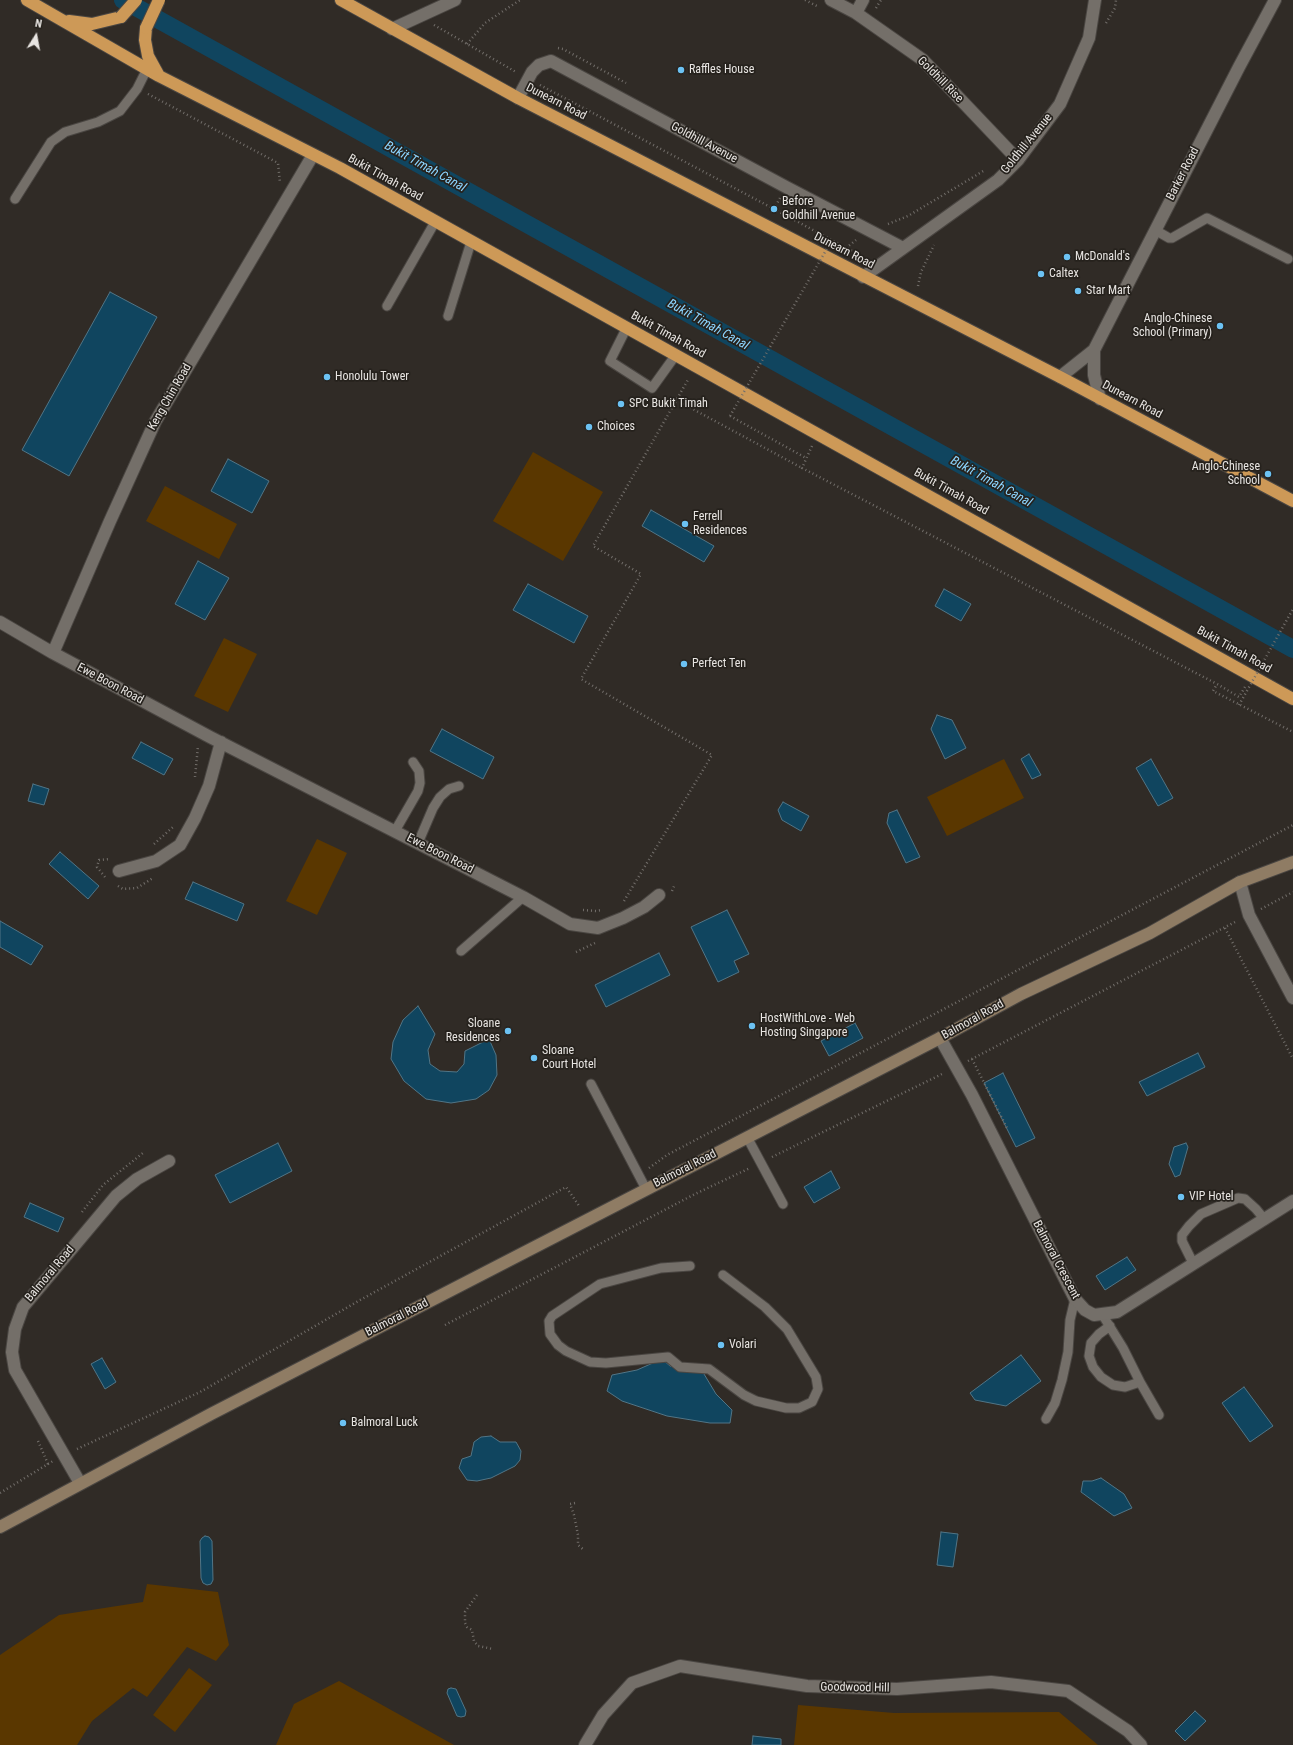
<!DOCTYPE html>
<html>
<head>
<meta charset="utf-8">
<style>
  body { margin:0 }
  #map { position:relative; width:1293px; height:1745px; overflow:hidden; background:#302b26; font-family:"Roboto Condensed",sans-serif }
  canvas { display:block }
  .north { position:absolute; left:16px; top:16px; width:40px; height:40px; -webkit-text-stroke:3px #26221d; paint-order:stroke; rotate:11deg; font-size:11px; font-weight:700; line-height:16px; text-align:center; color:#e8e5e2 }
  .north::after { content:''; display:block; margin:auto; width:14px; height:18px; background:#e8e5e2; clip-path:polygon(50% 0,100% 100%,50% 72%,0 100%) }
</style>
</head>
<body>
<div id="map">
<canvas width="1293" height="1745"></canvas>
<div class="north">N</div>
</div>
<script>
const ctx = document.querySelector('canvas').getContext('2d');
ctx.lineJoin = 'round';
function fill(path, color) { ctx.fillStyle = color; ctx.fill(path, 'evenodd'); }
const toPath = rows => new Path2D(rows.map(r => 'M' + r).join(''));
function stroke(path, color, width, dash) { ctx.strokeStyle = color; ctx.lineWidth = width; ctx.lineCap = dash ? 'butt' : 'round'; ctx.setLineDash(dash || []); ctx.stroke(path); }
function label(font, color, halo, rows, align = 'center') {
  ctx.font = font + ' "Roboto Condensed",sans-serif'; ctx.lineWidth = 3.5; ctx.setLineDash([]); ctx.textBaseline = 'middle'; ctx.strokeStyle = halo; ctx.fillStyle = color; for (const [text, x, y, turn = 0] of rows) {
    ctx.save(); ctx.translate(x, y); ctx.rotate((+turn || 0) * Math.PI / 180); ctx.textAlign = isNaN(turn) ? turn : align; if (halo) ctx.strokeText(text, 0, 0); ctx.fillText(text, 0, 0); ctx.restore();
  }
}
const green = toPath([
  [533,452,603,492,563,561,493,521],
  [165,486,237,524,219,559,146,521],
  [224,638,257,654,228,712,194,696],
  [1004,759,1024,798,947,836,927,797],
  [317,839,347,853,317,915,286,901],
  [147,1584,218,1592,229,1645,216,1661,187,1647,147,1697,133,1688,92,1721,77,1745,0,1745,0,1655,59,1615,143,1602],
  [189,1668,212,1685,175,1732,153,1715],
  [339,1681,454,1745,276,1745,294,1704],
  [798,1705,894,1713,1059,1712,1098,1745,794,1745]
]);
const water = toPath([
  [110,292,157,317,69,476,22,450,110,292],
  [228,459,269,481,252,513,211,491,228,459],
  [651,510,714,546,704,562,642,526,651,510],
  [198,561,229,578,205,620,175,604,198,561],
  [528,584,588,616,574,643,513,610,528,584],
  [944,589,971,604,961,621,935,606,944,589],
  [937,715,952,720,966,748,945,759,931,729,937,715],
  [442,729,494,757,483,779,430,751,442,729],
  [141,742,173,759,164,775,132,758,141,742],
  [1029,754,1041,775,1032,779,1021,759,1029,754],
  [1151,759,1173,798,1158,806,1136,768,1151,759],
  [33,784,49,789,44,805,28,801,33,784],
  [783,802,809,816,801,831,782,820,778,810,783,802],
  [897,810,920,857,906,863,887,823,889,813,897,810],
  [60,852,99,886,88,899,49,864,60,852],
  [193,882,244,904,237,921,185,899,193,882],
  [727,910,749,954,734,961,739,972,718,982,691,927,727,910],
  [0,921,43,946,31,965,0,947,0,921],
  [659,953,670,975,606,1007,595,985,659,953],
  [418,1006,435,1034,428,1050,430,1064,440,1071,457,1072,464,1064,465,1051,489,1039,496,1055,497,1075,489,1090,476,1099,451,1103,426,1099,404,1081,391,1059,393,1042,403,1020,418,1006],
  [855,1023,863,1038,829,1056,821,1041,855,1023],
  [1198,1053,1205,1067,1147,1096,1139,1082,1198,1053],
  [1003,1073,1035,1138,1016,1147,984,1083,1003,1073],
  [278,1143,292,1171,230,1203,215,1175,278,1143],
  [1186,1143,1188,1147,1180,1175,1175,1177,1169,1164,1174,1147,1186,1143],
  [831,1171,840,1188,814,1203,804,1187,831,1171],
  [30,1203,64,1218,58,1232,24,1217,30,1203],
  [1127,1257,1136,1270,1105,1290,1096,1276,1127,1257],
  [1021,1355,1041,1381,1006,1406,975,1400,970,1393,1021,1355],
  [102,1358,116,1382,105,1389,91,1364,102,1358],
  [662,1359,670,1366,679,1369,701,1369,716,1394,732,1410,730,1423,710,1423,667,1416,622,1401,607,1391,612,1375,637,1370,662,1359],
  [1244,1387,1273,1426,1250,1442,1222,1403,1244,1387],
  [491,1436,500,1442,516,1442,521,1451,520,1460,515,1466,491,1478,477,1481,467,1480,459,1468,462,1459,471,1456,474,1442,481,1437,491,1436],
  [1101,1478,1124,1494,1132,1508,1114,1516,1081,1492,1083,1481,1092,1481,1101,1478],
  [941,1532,958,1534,953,1567,937,1565,941,1532],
  [205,1536,209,1537,212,1541,213,1580,211,1584,207,1585,203,1583,201,1578,200,1541,202,1538,205,1536],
  [451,1688,456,1689,466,1711,465,1716,461,1717,457,1716,447,1693,448,1689,451,1688],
  [1195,1711,1206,1721,1185,1741,1175,1731,1195,1711],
  [753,1736,781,1739,781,1745,752,1745,753,1736]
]);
const canal = toPath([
  [123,0,1293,649]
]);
const path = toPath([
  [805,0,819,7],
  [876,8,881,0],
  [1106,23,1115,8,1116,0],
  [434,25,516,72],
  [467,44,485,23,520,0],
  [558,48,563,49,626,83],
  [540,85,774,209],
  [148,94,278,163,280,183],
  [780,198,774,209,865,258],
  [888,224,908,216,985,170],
  [846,248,856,240],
  [918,286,921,272,934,245],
  [676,400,802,468],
  [730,416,806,458],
  [812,446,802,468,1217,684],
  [1245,687,1239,697,1217,684,1213,691,1293,732],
  [195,777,198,746],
  [154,844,173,827],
  [105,877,97,867,99,860,110,859],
  [118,886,123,889,137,888,153,878],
  [672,891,675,884],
  [624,901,712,755,581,679,641,574,593,546,689,378],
  [1261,909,1293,892],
  [583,910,596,911,602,910],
  [1225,928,1293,1059],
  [576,952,595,943],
  [972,1059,1008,1130],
  [968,1061,1237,921],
  [772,1157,944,1073],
  [649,1168,667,1155,1293,825],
  [82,1212,103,1185,143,1153],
  [445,1325,695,1194,750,1168],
  [38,1441,48,1464],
  [77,1449,200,1392,362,1299,566,1187,580,1207],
  [0,1493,53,1461],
  [575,1503,570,1504,574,1515,578,1535,578,1545,584,1550],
  [477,1595,465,1612,465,1623,467,1627,472,1630,474,1641,478,1646,493,1649]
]);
const lane = toPath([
  [15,199,51,142,65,132,98,122,120,111,137,89,147,69],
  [1155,230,1169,238,1172,238,1207,218,1288,259],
  [387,306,435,222],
  [448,316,471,242],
  [626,329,610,361,652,388,675,356],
  [395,831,418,791,420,783,419,771,413,762],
  [418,843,433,808,440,797,449,789,459,786],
  [461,951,523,897],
  [591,1084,646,1189],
  [747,1137,783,1204],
  [1193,1263,1182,1241,1182,1235,1189,1226,1201,1214,1238,1198,1245,1199,1256,1209,1265,1220],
  [690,1266,661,1268,600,1284,552,1316,549,1321,550,1334,558,1345,566,1351,590,1362,606,1363,668,1357,680,1367,709,1369,744,1395,756,1401,786,1408,799,1408,812,1402,818,1389,816,1377,787,1329,765,1307,723,1275],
  [1102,1314,1123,1348,1140,1382,1159,1415],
  [1110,1326,1099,1334,1091,1343,1089,1356,1093,1367,1101,1377,1113,1385,1125,1387,1140,1382],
  [1046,1419,1055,1403,1062,1380,1068,1352,1070,1320,1075,1299]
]);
const street = toPath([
  [831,0,856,13,923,60,1018,160],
  [856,13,863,0],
  [392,29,455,0],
  [518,98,532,72,539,65,551,61,786,187,903,248],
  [863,277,998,180,1018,160,1060,104,1089,38,1095,0],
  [1094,350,1094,375,1100,399],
  [1060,377,1094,350,1239,67,1275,0],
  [0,622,53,653,210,737,523,897,570,924,598,928,623,918,644,907,659,895],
  [53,653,110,521,155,422,313,155],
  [119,871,156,861,180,845,195,818,209,786,221,742],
  [1240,882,1249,915,1293,998],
  [940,1038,972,1095,1075,1299,1085,1310,1094,1315,1117,1312,1293,1201],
  [80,1483,15,1370,12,1352,15,1329,23,1307,116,1196,137,1179,169,1161],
  [585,1745,603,1715,632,1683,680,1666,807,1686,897,1689,991,1682,1068,1691,1128,1731,1141,1745]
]);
const secondary = toPath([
  [0,1527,211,1414,940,1038,1021,994,1150,933,1240,882,1293,862]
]);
const highway = toPath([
  [27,0,159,76,340,168,1293,699],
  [341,0,518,98,1060,377,1293,501],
  [69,21,92,24,121,17],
  [146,28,145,40,148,56,159,76]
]);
const pathBridge = toPath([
  [730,416,832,240],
  [1239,705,1293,609]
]);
const highwayBridge = toPath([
  [121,17,136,0],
  [146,28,159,0]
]);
const markers = [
  [681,70,4,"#6cc2f3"],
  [774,209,4,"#6cc2f3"],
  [1067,257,4,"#6cc2f3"],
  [1041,274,4,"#6cc2f3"],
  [1078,291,4,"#6cc2f3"],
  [1220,326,4,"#6cc2f3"],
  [327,377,4,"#6cc2f3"],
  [621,404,4,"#6cc2f3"],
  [589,427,4,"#6cc2f3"],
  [1268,474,4,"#6cc2f3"],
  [685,524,4,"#6cc2f3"],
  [684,664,4,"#6cc2f3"],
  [752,1026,4,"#6cc2f3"],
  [508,1031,4,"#6cc2f3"],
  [534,1058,4,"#6cc2f3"],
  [1181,1197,4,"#6cc2f3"],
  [721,1345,4,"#6cc2f3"],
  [343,1423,4,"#6cc2f3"]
];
const poiNames = [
  ["Raffles House",689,70],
  ["Before",782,202],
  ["Goldhill Avenue",782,216],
  ["McDonald's",1075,257],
  ["Caltex",1049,274],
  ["Star Mart",1086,291],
  ["Anglo-Chinese",1212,319,"right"],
  ["School (Primary)",1212,333,"right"],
  ["Honolulu Tower",335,377],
  ["SPC Bukit Timah",629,404],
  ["Choices",597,427],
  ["Anglo-Chinese",1260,467,"right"],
  ["School",1260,481,"right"],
  ["Ferrell",693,517],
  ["Residences",693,531],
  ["Perfect Ten",692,664],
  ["HostWithLove - Web",760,1019],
  ["Hosting Singapore",760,1033],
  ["Sloane",500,1024,"right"],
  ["Residences",500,1038,"right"],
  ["Sloane",542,1051],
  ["Court Hotel",542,1065],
  ["VIP Hotel",1189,1197],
  ["Volari",729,1345],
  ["Balmoral Luck",351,1423]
];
const streetNames = [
  ["Goldhill Rise",940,80,45],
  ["Dunearn Road",556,102,27],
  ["Goldhill Avenue",704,143,28],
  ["Goldhill Avenue",1027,144,-51],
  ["Barker Road",1183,174,-63],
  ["Bukit Timah Road",385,178,29],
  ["Dunearn Road",844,251,27],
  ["Bukit Timah Road",668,335,29],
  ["Keng Chin Road",170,397,-60],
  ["Dunearn Road",1132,400,28],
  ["Bukit Timah Road",951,492,29],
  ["Bukit Timah Road",1234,650,29],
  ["Ewe Boon Road",110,684,28],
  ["Ewe Boon Road",440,854,27],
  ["Balmoral Road",973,1020,-29],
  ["Balmoral Road",685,1169,-27],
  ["Balmoral Crescent",1056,1260,62],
  ["Balmoral Road",50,1274,-50],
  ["Balmoral Road",397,1318,-27],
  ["Goodwood Hill",855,1688,1]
];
const waterNames = [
  ["Bukit Timah Canal",425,167,29],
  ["Bukit Timah Canal",708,325,29],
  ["Bukit Timah Canal",991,482,29]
];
fill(green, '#5a3700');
fill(water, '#10455f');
stroke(water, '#517586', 1);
stroke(canal, '#10455f', 18);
stroke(lane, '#4a4642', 11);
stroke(street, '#4a4642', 14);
stroke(secondary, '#4a4642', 14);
stroke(highway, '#4a4642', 14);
stroke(path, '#726e6a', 2.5, [1, 3]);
stroke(lane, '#746f69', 9);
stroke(street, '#746f69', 12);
stroke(secondary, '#8f7c64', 12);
stroke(highway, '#cd9957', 12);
stroke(highwayBridge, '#4a4642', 14, []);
stroke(pathBridge, '#726e6a', 2.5, [1, 3]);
stroke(highwayBridge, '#cd9957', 12);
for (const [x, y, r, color] of markers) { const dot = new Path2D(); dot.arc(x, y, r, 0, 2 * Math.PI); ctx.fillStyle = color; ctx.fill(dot); stroke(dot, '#26221d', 1.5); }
label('12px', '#e8e5e2', '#26221d', poiNames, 'left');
label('12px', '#e8e5e2', '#26221d', streetNames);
label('italic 13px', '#8cd5ff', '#26221d', waterNames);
</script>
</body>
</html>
